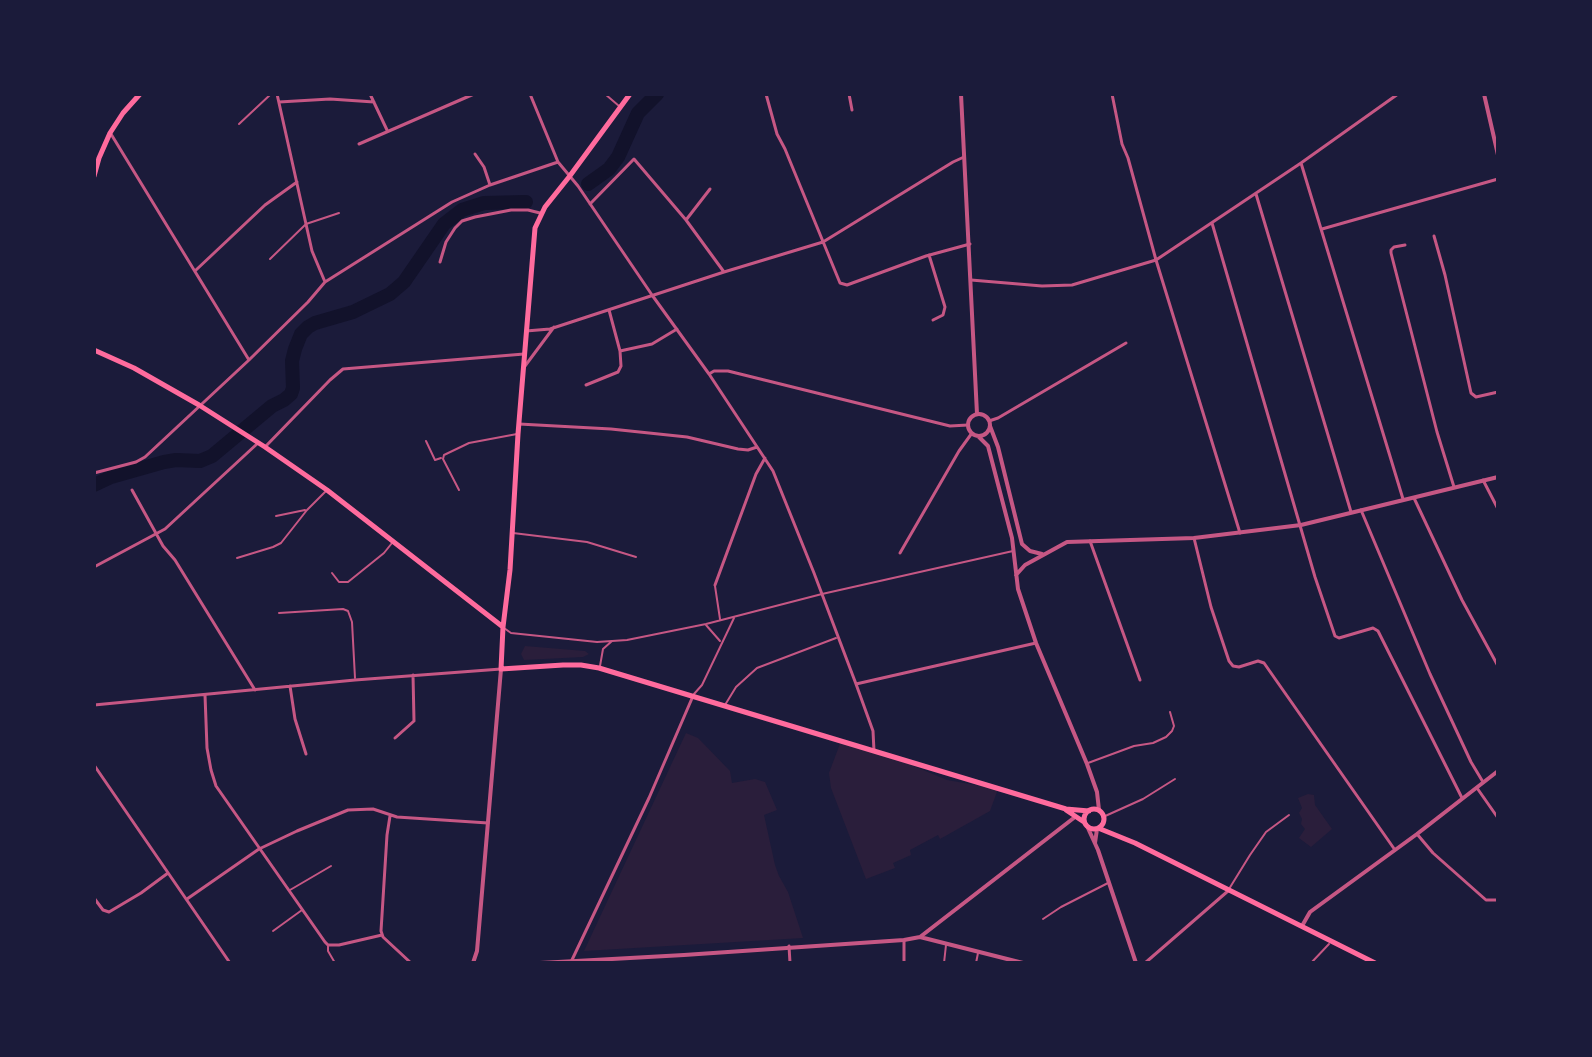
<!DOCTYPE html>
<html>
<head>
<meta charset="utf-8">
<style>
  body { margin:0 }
  #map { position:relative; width:1592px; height:1057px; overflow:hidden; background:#1b1b3a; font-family:"IBM Plex Serif",serif }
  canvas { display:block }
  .frame { position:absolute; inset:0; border:96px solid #1b1b3a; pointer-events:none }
</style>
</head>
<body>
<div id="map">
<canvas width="1592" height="1057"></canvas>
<div class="frame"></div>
</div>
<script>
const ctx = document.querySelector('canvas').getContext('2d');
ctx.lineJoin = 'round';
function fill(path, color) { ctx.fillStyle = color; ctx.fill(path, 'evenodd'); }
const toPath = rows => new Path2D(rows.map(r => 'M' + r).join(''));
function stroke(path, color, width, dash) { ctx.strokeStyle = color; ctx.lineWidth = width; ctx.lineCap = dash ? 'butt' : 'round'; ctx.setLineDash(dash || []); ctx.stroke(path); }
const green = toPath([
  [525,646,585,651,589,654,583,657,524,660,521,654],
  [686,733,698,738,730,771,732,783,755,779,765,782,777,810,764,815,775,865,779,876,788,892,803,938,584,951],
  [841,741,885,754,947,780,998,789,990,811,940,839,938,835,910,850,911,855,893,863,895,868,866,879,831,788,829,773],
  [1308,794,1314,795,1315,805,1332,829,1311,847,1299,838,1305,829,1301,824,1302,819,1299,813,1302,808,1298,798]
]);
const river = toPath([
  [588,184,609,169,618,157,638,113,657,94],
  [94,485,111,477,164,462,176,460,200,461,212,456,272,406,284,400,291,394,293,388,292,361,295,349,301,334,308,327,315,323,353,312,390,294,404,282,444,224,462,210,484,203,526,202]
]);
const service = toPath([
  [605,94,619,106],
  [239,124,271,94],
  [270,259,306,224,339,213],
  [426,441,435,460,441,458],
  [459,490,443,459,444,455,469,443,517,434],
  [276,516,305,510],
  [513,533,587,542,636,557],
  [237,558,273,547,281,543,307,510,326,491],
  [332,573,339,582,348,582,384,553,392,543],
  [279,613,343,609,348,611,352,622,355,678],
  [1088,763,1134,746,1153,743,1166,737,1172,731,1174,726,1170,712],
  [1103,817,1143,799,1175,779],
  [1229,889,1250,855,1266,832,1289,815],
  [290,890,331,866],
  [1043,919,1061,907,1108,883],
  [273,931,302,910],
  [328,946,328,951,335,963],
  [944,963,946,945],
  [976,963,978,953],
  [1311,963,1329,944]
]);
const pedestrian = toPath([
  [715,586,720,619],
  [706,625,720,641],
  [504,628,511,633,597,642,627,640,706,624,822,594,1013,551],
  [600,666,603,649,612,641],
  [694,694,702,685,734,618],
  [725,705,736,687,757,668,836,638]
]);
const minor = toPath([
  [370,94,387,130],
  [530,94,558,162,578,186,652,295,709,374,773,471,814,573,856,684,873,731,874,751],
  [766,94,777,134,785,149,840,283,847,285,926,256,970,244],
  [849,94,852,110],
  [1112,94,1122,144,1128,158,1156,260,1240,533],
  [279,102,330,99,374,102],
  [111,134,249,360],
  [359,144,474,94],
  [475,154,484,167,490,185],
  [1301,163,1403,499],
  [1256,194,1351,512],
  [590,204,634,159,686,220,724,272],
  [686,220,710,189],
  [1212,223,1315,577,1335,636,1339,638,1373,628,1378,631,1462,798],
  [1322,229,1498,179],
  [1434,236,1445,275,1471,393,1476,397,1498,392],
  [1405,245,1394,247,1391,250,1391,253,1437,432,1454,487],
  [929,255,945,307,943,315,933,320],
  [440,262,446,242,455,228,462,221,475,217,511,210,528,210,540,213],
  [196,270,265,205,297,182],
  [971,280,1042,286,1072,285,1156,260,1301,163,1398,94],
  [325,282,452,202,490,185,558,162],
  [526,331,550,329,724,272,823,242,953,162,964,157],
  [620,351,652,344,677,329],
  [525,366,554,327],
  [709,374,714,371,728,371,950,426,968,425],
  [586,385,618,372,621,366,620,351,609,310],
  [989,421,998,418,1126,343],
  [519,424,611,429,687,437,738,449,748,450,757,447],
  [265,447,330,380,343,369,524,354],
  [94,473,136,462,145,457,249,360,308,302,325,282,312,251,277,94],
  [1483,480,1498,509],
  [132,490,163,546,175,560,255,690],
  [1414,498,1462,600,1498,666],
  [1361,510,1430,674,1471,762,1483,782],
  [1194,538,1211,607,1229,661,1233,666,1239,667,1258,661,1264,663,1395,850],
  [1090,541,1140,680],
  [900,553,959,451,972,433],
  [94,567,165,529,258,443],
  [715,585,756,474,765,458],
  [856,684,1036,643],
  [290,686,295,719,306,754],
  [205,695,207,748,211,770,216,786,325,942,328,945,339,945,382,935],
  [94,705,355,680,501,669],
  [395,738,414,721,413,675],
  [94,765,230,963],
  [1477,788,1498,818],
  [390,816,387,835,381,931,383,937,411,963],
  [1417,834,1433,853,1486,900,1498,900],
  [94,898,103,910,109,912,141,893,168,873],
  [187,899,259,849,297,831,348,810,373,809,397,817,488,823],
  [904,940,904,963],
  [789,946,790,963],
  [571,962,649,798,693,696],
  [1145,963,1228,891]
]);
const tertiary = toPath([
  [961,94,977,414],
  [1484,94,1498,155],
  '968 425a11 11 0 1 1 22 0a11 11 0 1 1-22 0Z',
  [990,426,998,447,1022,544,1030,551,1042,554],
  [978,436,988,446,1012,538,1018,589,1036,643,1087,764,1097,792,1099,810],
  [1016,575,1025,565,1067,542,1194,538,1301,525,1498,477],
  [1087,826,1098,850,1136,963],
  [1095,843,1097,829],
  [1302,926,1310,912,1417,834,1498,771],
  [920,937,1075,817],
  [473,963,477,951,501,669],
  [540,963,684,955,904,940,920,937,1023,963]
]);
const secondary = toPath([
  [630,94,569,177,545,207,535,228,518,434,510,570,503,627,501,669,563,665,581,665,599,668,1066,809,1089,811],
  [94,176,99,158,110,133,123,113,140,94],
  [94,350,134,368,199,405,265,447,327,490,503,627],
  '1084 819a10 10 0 1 1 20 0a10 10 0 1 1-20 0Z',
  [1066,810,1084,822],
  [1098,828,1135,843,1375,963]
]);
fill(green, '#2a1e3b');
stroke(river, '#12122b', 14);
stroke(service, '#c65784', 2);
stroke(pedestrian, '#c65784', 2);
stroke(minor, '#c65784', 3);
stroke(tertiary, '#c65784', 4);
stroke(secondary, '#ff6b9d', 5);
</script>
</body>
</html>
